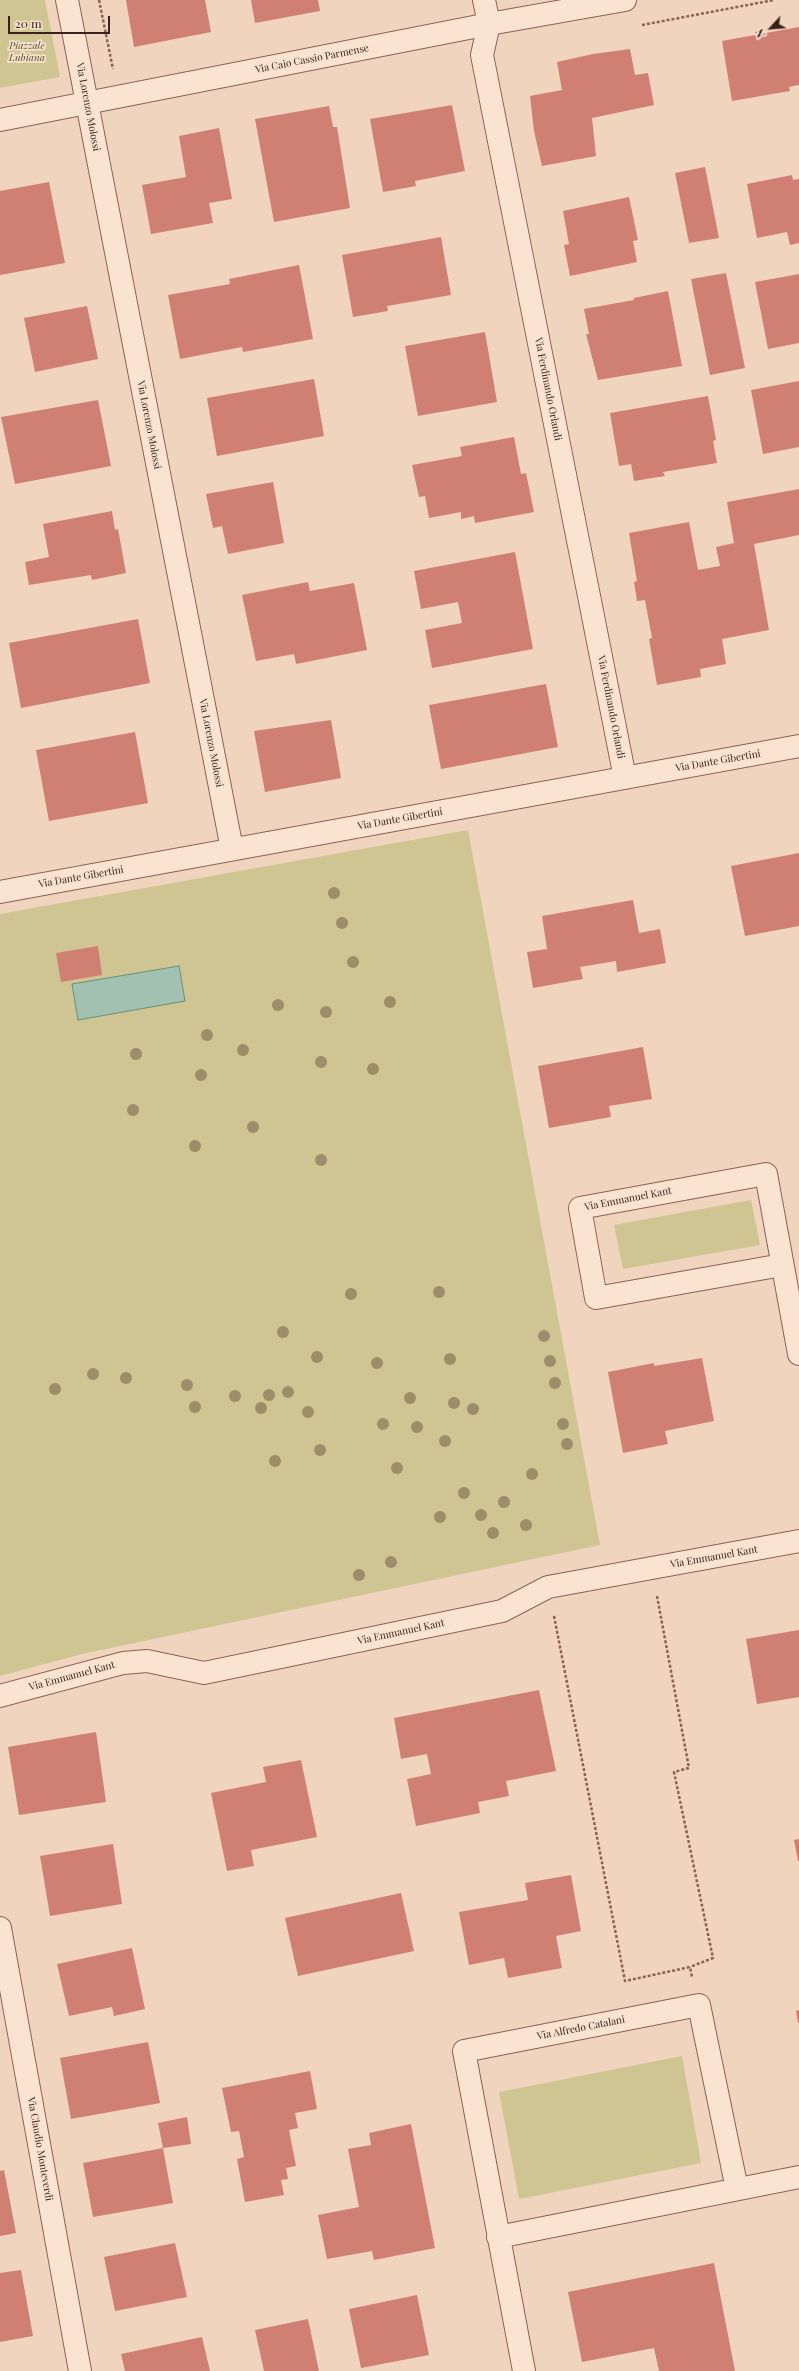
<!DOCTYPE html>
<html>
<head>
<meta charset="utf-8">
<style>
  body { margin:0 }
  #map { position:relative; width:799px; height:2371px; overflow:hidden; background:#f0d4be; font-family:"Playfair Display",serif }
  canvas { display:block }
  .north { position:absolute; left:751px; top:8px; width:40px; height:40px; -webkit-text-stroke:3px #f7e0ce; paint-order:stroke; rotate:244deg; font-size:11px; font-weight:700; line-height:16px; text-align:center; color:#38221b }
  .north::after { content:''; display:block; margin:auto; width:14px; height:18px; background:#38221b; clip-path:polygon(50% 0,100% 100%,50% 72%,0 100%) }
  .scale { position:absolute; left:8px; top:16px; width:102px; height:18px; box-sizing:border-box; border:2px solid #38221b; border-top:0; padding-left:5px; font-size:12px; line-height:14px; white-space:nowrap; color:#38221b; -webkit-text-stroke:3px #f7e0ce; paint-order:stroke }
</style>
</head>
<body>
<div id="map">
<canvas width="799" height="2371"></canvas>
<div class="north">N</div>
<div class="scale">20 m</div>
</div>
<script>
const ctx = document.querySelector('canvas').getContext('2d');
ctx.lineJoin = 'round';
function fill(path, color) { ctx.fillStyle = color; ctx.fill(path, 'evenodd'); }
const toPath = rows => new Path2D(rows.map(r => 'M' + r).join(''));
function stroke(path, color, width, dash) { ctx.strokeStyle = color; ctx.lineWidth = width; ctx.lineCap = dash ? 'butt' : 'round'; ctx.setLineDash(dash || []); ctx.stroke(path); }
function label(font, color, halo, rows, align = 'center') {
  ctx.font = font + ' "Playfair Display",serif'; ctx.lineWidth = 3.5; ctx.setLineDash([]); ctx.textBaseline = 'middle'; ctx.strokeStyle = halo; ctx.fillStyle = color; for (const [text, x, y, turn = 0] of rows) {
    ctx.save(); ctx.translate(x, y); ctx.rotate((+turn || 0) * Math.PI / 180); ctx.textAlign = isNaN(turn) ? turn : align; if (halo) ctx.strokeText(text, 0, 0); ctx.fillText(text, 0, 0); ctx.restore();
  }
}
const green = toPath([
  [0,0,45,0,60,77,0,88],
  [468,830,600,1545,82,1654,0,1676,0,914],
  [751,1200,760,1245,623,1269,614,1225],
  [682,2056,701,2163,519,2199,499,2092]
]);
const water = toPath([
  [179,966,185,1001,78,1020,72,984,179,966]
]);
const building = toPath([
  [126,0,205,0,211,32,134,47],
  [251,0,318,0,320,11,255,23],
  [799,27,799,85,789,87,790,91,732,101,722,41],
  [630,49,635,75,648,73,654,105,592,118,596,156,542,166,534,131,530,96,562,90,557,62,593,54],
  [452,105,465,171,415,181,416,186,383,192,370,119],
  [329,106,333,127,337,127,350,208,274,222,255,119],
  [219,128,232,199,209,203,213,223,151,234,142,185,186,177,179,136],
  [705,167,719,238,689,243,675,173],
  [792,175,793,180,799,179,799,243,790,245,787,232,757,238,747,184],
  [49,182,65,263,0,275,0,191],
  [629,197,638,240,633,241,637,262,570,276,564,245,569,244,563,211],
  [441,237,451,295,387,306,388,311,353,317,342,255],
  [299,265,313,339,243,352,242,347,180,359,168,295,230,284,229,279],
  [726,273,745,368,710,375,691,279],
  [799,274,799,343,768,349,755,282],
  [668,291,682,366,598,380,586,334,589,334,584,309,634,300,634,298],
  [87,306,98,359,35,372,24,318],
  [485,332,497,402,418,416,405,346],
  [314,379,324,436,217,456,207,398],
  [799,381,799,447,763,454,751,390],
  [708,396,716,440,713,441,717,463,663,472,665,476,634,481,631,464,619,466,610,413],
  [98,400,111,466,15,484,1,417],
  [514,437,521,474,526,473,534,512,475,523,474,516,461,519,461,512,429,518,425,496,419,497,412,465,462,456,460,447],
  [273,482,284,543,228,554,222,526,213,528,206,494],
  [799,489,799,535,754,544,769,630,722,639,726,664,700,669,701,677,657,685,649,639,652,638,645,600,637,601,634,582,637,581,629,533,689,522,698,570,720,566,716,547,734,543,727,502],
  [112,511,115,530,118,529,126,573,92,580,91,575,29,585,25,562,49,557,43,524],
  [515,552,533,649,432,668,425,630,462,623,458,602,421,609,414,571],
  [308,582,310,591,354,583,367,650,296,664,294,654,256,661,242,595],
  [138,619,150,683,21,708,9,643],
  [546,684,558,747,441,769,429,705],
  [331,720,341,778,265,792,254,731],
  [135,732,148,803,49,821,36,750],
  [799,853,799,926,745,936,731,866],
  [633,900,639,933,660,929,666,963,617,972,616,961,580,967,583,979,533,988,527,952,547,949,542,916],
  [98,946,102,975,61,982,56,953],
  [643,1047,652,1099,609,1106,611,1117,549,1128,538,1066],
  [702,1358,714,1421,665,1431,668,1444,623,1453,608,1372,654,1363,654,1366],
  [799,1630,799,1697,757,1704,746,1639],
  [539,1690,556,1771,506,1781,509,1796,478,1802,480,1813,416,1826,407,1779,431,1774,427,1754,401,1759,394,1718],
  [96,1732,106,1802,19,1815,8,1747],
  [301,1760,317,1837,251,1850,254,1866,227,1871,211,1793,266,1782,263,1767],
  [799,1839,799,1861,798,1861,794,1840],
  [113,1844,122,1904,50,1916,40,1856],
  [571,1875,581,1931,556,1936,562,1968,508,1978,504,1958,469,1965,459,1912,528,1900,525,1883],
  [401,1893,414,1951,298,1976,285,1918],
  [132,1948,145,2009,114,2016,112,2007,69,2016,57,1964],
  [799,2010,799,2023,798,2023,796,2011],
  [148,2042,160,2103,71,2119,60,2058],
  [310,2071,317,2109,295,2113,298,2128,289,2130,296,2166,286,2168,288,2179,281,2180,284,2195,245,2202,237,2159,244,2157,239,2131,231,2132,222,2088],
  [187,2117,191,2144,163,2148,158,2123],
  [411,2124,435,2248,374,2260,372,2251,327,2259,318,2215,359,2207,348,2149,371,2145,369,2133],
  [163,2148,173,2203,93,2217,83,2163],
  [4,2170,16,2233,0,2236,0,2171],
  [175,2243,187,2297,115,2311,104,2257],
  [714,2263,735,2371,659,2371,654,2348,582,2362,568,2292],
  [21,2270,33,2336,0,2342,0,2273],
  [417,2295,429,2355,361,2368,349,2309],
  [308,2319,319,2371,264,2371,255,2330],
  [202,2337,210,2371,125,2371,121,2354]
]);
const path = toPath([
  [99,0,113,69],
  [642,25,774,0],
  [657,1596,689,1768,674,1772,713,1958,690,1967],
  [554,1616,625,1981,690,1967,692,1977]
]);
const minor = toPath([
  [67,0,232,849],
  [484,0,489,24,482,55,625,778],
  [0,120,489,24,625,0],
  [0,892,799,746],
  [782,1265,596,1298,580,1208,766,1174,799,1354],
  [0,1696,123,1663,147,1661,204,1673,502,1611,548,1587,799,1541],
  [0,1928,80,2371],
  [498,2237,799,2177],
  [524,2371,464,2051,699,2005,737,2189]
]);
const trees = [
  [334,893],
  [342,923],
  [353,962],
  [390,1002],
  [278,1005],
  [326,1012],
  [207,1035],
  [243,1050],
  [136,1054],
  [321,1062],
  [373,1069],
  [201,1075],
  [133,1110],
  [253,1127],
  [195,1146],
  [321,1160],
  [439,1292],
  [351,1294],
  [283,1332],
  [544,1336],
  [317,1357],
  [450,1359],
  [550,1361],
  [377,1363],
  [93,1374],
  [126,1378],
  [555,1383],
  [187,1385],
  [55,1389],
  [288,1392],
  [269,1395],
  [235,1396],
  [410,1398],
  [454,1403],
  [195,1407],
  [261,1408],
  [473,1409],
  [308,1412],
  [383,1424],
  [563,1424],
  [417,1427],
  [445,1441],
  [567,1444],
  [320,1450],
  [275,1461],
  [397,1468],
  [532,1474],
  [464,1493],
  [504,1502],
  [481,1515],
  [440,1517],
  [526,1525],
  [493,1533],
  [391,1562],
  [359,1575]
];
const parkNames = [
  ["Piazzale",27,46],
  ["Lubiana",27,58]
];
const streetNames = [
  ["Via Caio Cassio Parmense",312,59,-11],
  ["Via Lorenzo Molossi",88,107,79],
  ["Via Ferdinando Orlandi",548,389,79],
  ["Via Lorenzo Molossi",149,425,79],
  ["Via Ferdinando Orlandi",611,707,79],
  ["Via Lorenzo Molossi",211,743,79],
  ["Via Dante Gibertini",718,761,-10],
  ["Via Dante Gibertini",400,819,-10],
  ["Via Dante Gibertini",81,877,-10],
  ["Via Emmanuel Kant",628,1199,-11],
  ["Via Emmanuel Kant",714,1557,-10],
  ["Via Emmanuel Kant",401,1632,-12],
  ["Via Emmanuel Kant",72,1676,-15],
  ["Via Alfredo Catalani",581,2028,-11],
  ["Via Claudio Monteverdi",40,2149,80]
];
fill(green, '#cec592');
fill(water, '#a2c1b0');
stroke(water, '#69907b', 1);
fill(building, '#d08072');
stroke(minor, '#896356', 24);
stroke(path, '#896356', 2.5, [3, 2]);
stroke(minor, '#fbe3d2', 22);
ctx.fillStyle = '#9b8e68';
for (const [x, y] of trees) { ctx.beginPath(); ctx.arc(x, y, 6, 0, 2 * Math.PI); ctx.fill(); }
label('italic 10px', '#555421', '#f7e0ce', parkNames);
label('10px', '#38221b', '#f7e0ce', streetNames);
</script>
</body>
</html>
